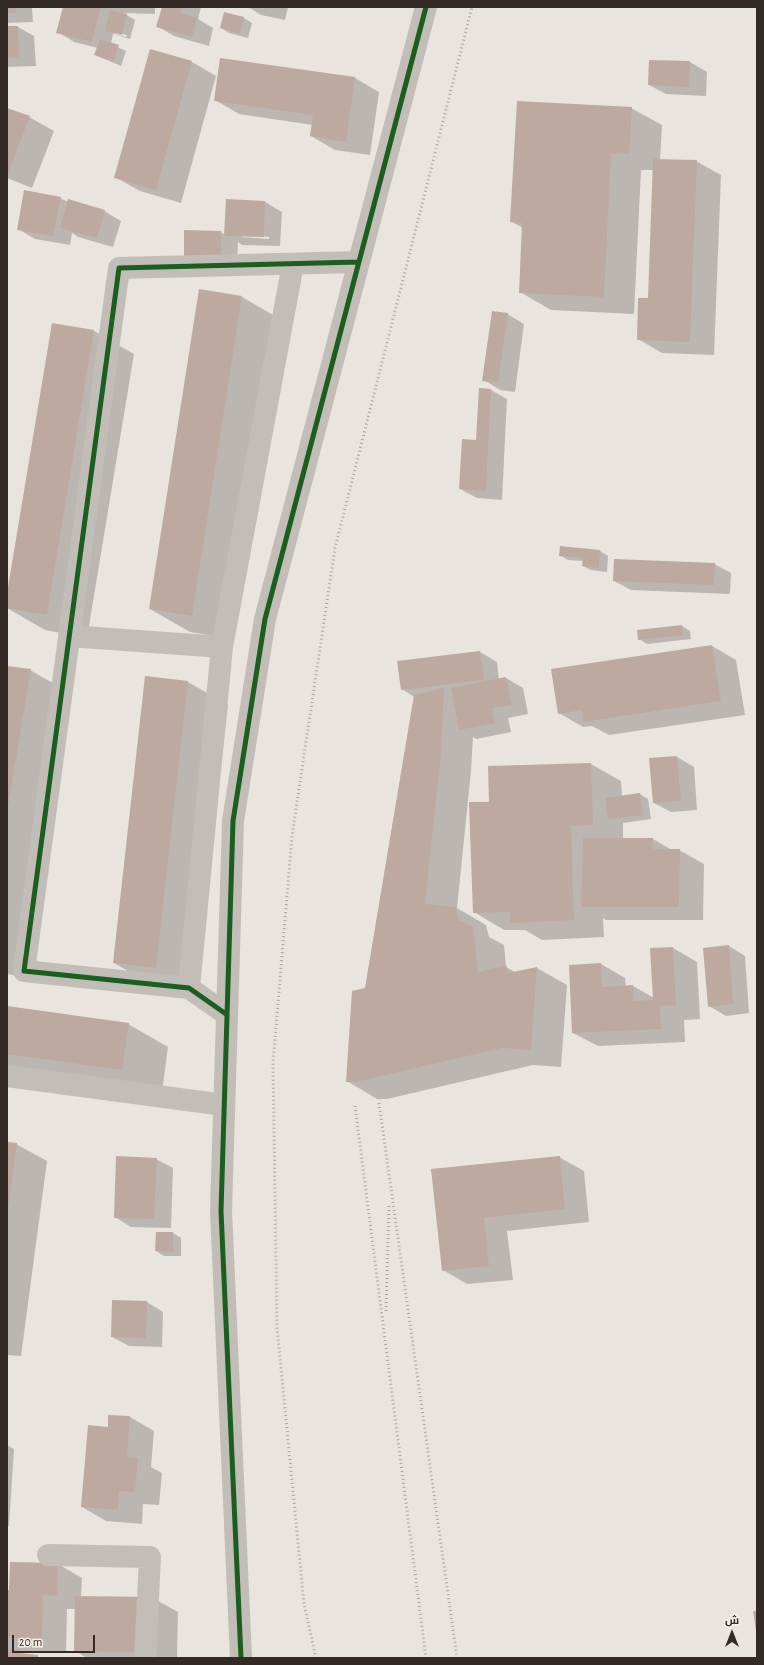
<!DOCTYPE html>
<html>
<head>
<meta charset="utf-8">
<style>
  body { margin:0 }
  #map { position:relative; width:764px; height:1665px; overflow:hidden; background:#eae4de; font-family:"Alegreya Sans",Cairo,sans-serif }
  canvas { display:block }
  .frame { position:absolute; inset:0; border:8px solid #332a26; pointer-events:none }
  .north { position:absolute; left:712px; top:1613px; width:40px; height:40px; -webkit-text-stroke:3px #f7efe5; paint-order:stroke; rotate:0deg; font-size:11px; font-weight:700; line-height:16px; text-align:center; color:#332a26 }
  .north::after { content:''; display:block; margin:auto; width:14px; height:18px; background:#332a26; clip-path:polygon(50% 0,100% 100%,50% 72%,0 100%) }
  .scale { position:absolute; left:12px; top:1635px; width:83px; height:18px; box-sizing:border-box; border:2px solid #332a26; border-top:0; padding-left:5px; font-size:12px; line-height:14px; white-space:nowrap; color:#332a26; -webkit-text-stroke:3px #f7efe5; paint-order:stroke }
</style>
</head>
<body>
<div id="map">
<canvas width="764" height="1665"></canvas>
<div class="frame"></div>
<div class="north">ش</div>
<div class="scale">20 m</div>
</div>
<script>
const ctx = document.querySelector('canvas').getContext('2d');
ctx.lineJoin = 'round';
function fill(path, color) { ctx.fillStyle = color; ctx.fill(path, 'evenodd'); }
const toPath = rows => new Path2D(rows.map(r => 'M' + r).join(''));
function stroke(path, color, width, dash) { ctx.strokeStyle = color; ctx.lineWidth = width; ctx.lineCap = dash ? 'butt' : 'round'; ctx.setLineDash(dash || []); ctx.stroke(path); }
const shadow = toPath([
  [7,7,32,7,33,22,7,23],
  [64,7,155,7,155,14,123,13,135,20,130,39,113,34,111,44,126,51,121,66,96,55,98,48,74,42,58,32],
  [114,32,127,35,126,37,114,34],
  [163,7,201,7,198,19,213,28,209,46,174,36,157,26],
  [248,7,288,7,285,20,261,15],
  [244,18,252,23,248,38,229,33,221,28],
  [7,27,18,27,34,36,36,66,7,67],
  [151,51,192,62,216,76,181,203,140,191,115,177],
  [650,61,690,62,707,72,706,96,666,94,649,85],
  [355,78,379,92,370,155,335,150,311,136,313,125,239,114,215,100],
  [631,108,662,125,660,160,696,161,721,175,714,355,662,353,638,339,649,299,654,170,641,170,634,314,551,310,520,292,523,228,512,222],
  [7,111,29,117,54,131,32,188,7,178],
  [60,198,68,202,104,211,121,221,113,247,78,237,72,233,70,245,35,239,18,229],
  [227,200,265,202,282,212,280,246,242,245,238,242,237,267,185,256,221,232,225,235],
  [241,235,269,237,269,239,241,237],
  [242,297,282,320,232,639,190,632,150,609],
  [507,314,524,324,515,392,500,390,484,380],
  [94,331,134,354,87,638,45,630,7,608,7,599],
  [491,390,507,399,502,500,477,498,460,489,477,441],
  [560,547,600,551,608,556,607,572,591,570,583,566,583,561,568,560,560,555],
  [714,564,731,573,730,594,631,590,614,581],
  [682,626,690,631,691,639,647,644,639,639],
  [712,646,736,660,745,715,609,735,592,726,583,727,559,713],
  [480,652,497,662,499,680,506,678,523,688,528,714,508,718,511,732,476,739,473,737,471,771,457,908,486,925,489,937,504,945,506,967,515,972,537,968,567,985,561,1067,533,1065,387,1099,377,1099,347,1081,365,989,414,697,402,689],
  [7,667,30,670,70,693,23,977,7,974],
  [146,677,188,682,228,705,196,991,154,986,114,963],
  [677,757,694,767,697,810,671,812,654,803],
  [591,764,621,781,622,797,640,794,648,799,651,819,623,823,623,839,653,839,672,850,679,850,704,864,703,920,606,920,603,918,604,937,542,940,525,930,504,930,474,912,491,802],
  [729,946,745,956,749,1013,726,1016,709,1006],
  [673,948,697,962,700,1019,684,1020,685,1042,598,1046,573,1033,601,964,625,978,626,987,633,986,654,998],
  [7,1007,128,1024,168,1047,162,1092,7,1068],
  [7,1143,16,1144,47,1161,21,1356,7,1355],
  [559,1157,584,1171,589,1222,507,1231,513,1280,467,1284,443,1270,432,1170],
  [156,1159,173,1168,171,1228,131,1227,115,1217],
  [173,1233,181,1238,181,1256,164,1256,156,1251],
  [147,1302,163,1312,162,1347,129,1346,112,1337],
  [130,1417,154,1431,151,1467,162,1473,159,1505,143,1504,142,1524,106,1521,82,1507,109,1428],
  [7,1445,14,1449,9,1526,7,1526],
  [58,1564,82,1578,81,1597,153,1598,178,1612,177,1658,87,1658,75,1651,75,1609,67,1609,66,1653,20,1651,26,1655,41,1658,7,1658,7,1591]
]);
const building = toPath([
  [7,7,16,7,16,13,7,13],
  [63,7,101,7,92,42,56,33],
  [162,7,182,7,180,13,197,18,192,37,156,27],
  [110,10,127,14,122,35,105,31],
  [224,12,244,17,240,34,220,28],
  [7,26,18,26,19,57,7,58],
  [100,39,119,45,113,62,94,55],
  [150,49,192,61,156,190,114,178],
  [220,58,355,77,346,142,310,136,313,115,214,101],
  [649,60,690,61,689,87,648,85],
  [517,101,632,107,629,154,611,153,604,297,519,293,522,223,510,222],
  [7,108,30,116,7,176],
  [653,159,697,160,690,342,637,340,638,298,648,298],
  [24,190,61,197,53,236,17,230],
  [68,199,105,210,97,238,60,228],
  [226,199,265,201,264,237,224,236],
  [184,230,221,231,221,258,184,257],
  [199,289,242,296,192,616,149,609],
  [492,311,508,313,498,383,482,381],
  [52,323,94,330,47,615,7,608,7,593],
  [479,388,491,389,486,491,459,489,462,439,476,440],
  [560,546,600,550,599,568,582,566,583,558,559,556],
  [614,559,715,563,714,585,613,581],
  [682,625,683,635,638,640,637,630],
  [712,645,721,701,583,722,582,710,558,714,551,669],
  [480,651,484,680,401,690,397,661],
  [7,666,31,669,8,807,7,807],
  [145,676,188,681,156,968,113,963],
  [506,677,512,705,492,708,495,723,459,730,451,688],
  [444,688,441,753,425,904,456,907,459,920,473,927,478,972,506,965,508,973,537,967,531,1050,502,1048,356,1082,346,1082,352,991,365,988,414,695],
  [677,756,681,801,653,803,649,758],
  [591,763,593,825,571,826,574,920,510,923,510,912,473,913,469,802,489,802,488,766],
  [640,793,643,815,608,819,605,798],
  [583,838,653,838,653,849,680,849,679,907,581,907],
  [729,945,733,1004,708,1007,703,948],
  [673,947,676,1005,660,1006,661,1029,572,1033,569,965,601,963,602,987,633,985,634,1001,653,1000,650,948],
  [7,1006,129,1023,122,1070,7,1054],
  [7,1142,17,1143,8,1209,7,1209],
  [116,1156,157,1158,154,1219,114,1218],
  [560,1156,565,1209,484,1218,489,1266,442,1271,431,1169],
  [156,1232,173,1232,173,1252,155,1251],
  [112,1300,147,1301,146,1338,111,1337],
  [108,1415,130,1416,127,1457,138,1458,135,1492,119,1491,118,1510,81,1507,88,1425,108,1427],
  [10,1562,58,1563,57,1596,43,1595,42,1639,7,1638,7,1590,9,1590],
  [75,1596,154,1597,153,1653,74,1651],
  [753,1611,757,1611,757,1631,756,1631],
  [7,1649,20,1650,20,1653,38,1655,38,1658,7,1658]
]);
const minor = toPath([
  [69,636,222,647],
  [189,988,222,647,293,264],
  [226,1014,189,988,24,971,119,268,358,262],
  [7,1076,224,1105],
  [48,1555,150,1557,145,1658]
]);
const tertiary = toPath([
  [241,1658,221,1211,233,821,265,619,426,7]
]);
const rail = toPath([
  [379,1103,457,1658],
  [355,1106,426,1658],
  [386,1311,389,1205],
  [316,1658,304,1604,277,1327,273,1063,292,836,335,548,472,7]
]);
const cycleway = toPath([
  [226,1014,189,988,24,971,119,268,358,262],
  [241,1658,221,1211,233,821,265,619,426,7]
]);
fill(shadow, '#0003');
fill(building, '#bda9a0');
stroke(minor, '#c3bdb7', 22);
stroke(tertiary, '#c3bdb7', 22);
stroke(rail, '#aaa5a2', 3, [1, 3]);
stroke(cycleway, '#1b5e20', 5);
</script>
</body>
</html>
